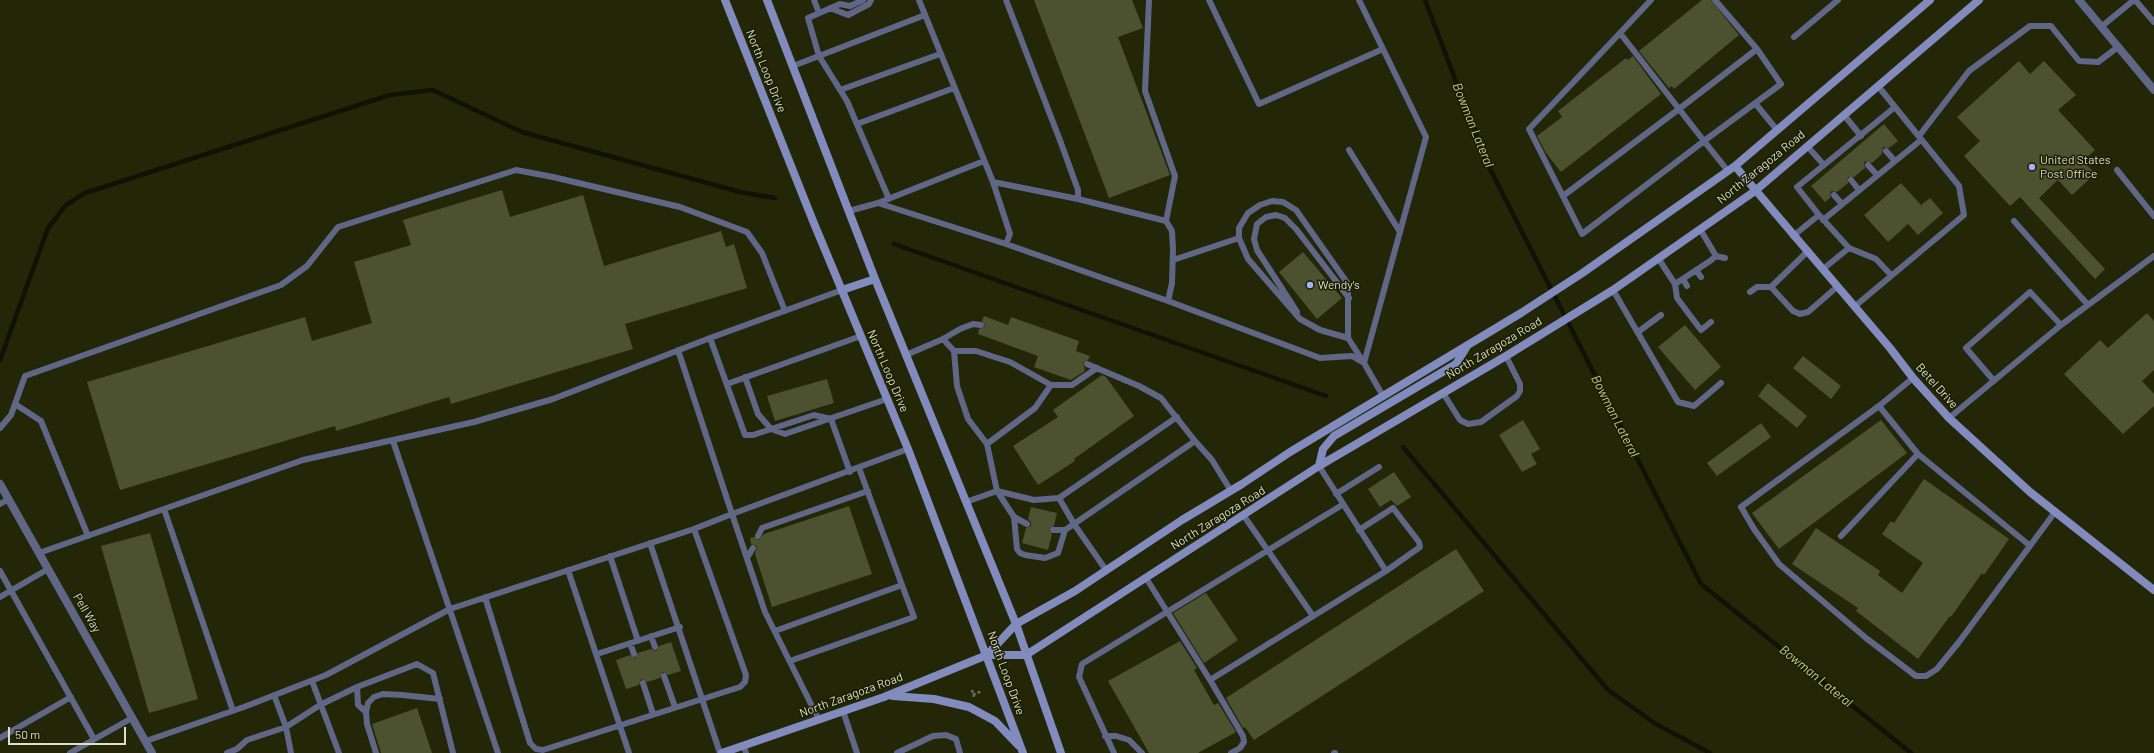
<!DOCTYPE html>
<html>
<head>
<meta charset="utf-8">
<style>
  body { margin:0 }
  #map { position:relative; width:2154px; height:753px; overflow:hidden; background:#232708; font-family:Barlow,sans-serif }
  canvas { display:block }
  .scale { position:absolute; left:8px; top:727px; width:118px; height:18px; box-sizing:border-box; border:2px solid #dbdfcd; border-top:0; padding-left:5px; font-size:12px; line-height:14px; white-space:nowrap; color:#dbdfcd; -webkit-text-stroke:3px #1a1d00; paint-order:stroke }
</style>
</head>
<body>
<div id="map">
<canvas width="2154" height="753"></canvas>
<div class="scale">50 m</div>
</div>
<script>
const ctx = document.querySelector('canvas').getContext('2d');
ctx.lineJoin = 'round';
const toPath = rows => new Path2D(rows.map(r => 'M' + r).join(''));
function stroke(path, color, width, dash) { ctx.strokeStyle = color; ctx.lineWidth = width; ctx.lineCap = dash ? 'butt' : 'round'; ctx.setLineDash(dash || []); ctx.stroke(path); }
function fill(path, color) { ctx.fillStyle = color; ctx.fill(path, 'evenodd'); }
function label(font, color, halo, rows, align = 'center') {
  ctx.font = font + ' Barlow,sans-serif'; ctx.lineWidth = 3; ctx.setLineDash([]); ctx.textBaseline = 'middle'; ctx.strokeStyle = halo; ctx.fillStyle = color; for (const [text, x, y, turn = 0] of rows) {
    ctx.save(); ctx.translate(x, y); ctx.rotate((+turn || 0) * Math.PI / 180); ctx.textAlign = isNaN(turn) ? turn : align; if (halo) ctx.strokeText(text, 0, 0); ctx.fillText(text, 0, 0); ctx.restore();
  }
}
const stream = toPath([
  [1425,0,1487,163,1701,584,1911,753],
  [894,244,1326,396],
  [0,360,48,228,66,205,85,193,390,95,433,90,522,132,740,192,775,198],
  [1403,447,1608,690,1656,724,1710,753]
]);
const building = toPath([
  [1034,0,1132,0,1143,28,1118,37,1170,175,1109,198],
  [1702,0,1711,0,1739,35,1674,89,1672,86,1669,88,1639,51],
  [1633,56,1661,94,1561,172,1546,153,1537,136,1562,117,1558,111,1626,58,1628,60],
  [2019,61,2030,74,2044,61,2076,95,2058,110,2095,150,2083,161,2095,174,2072,195,2058,180,2039,198,2105,269,2095,279,2020,197,2010,206,1964,156,1980,141,1957,117],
  [1884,124,1898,141,1889,148,1883,147,1882,154,1872,163,1865,161,1864,164,1865,168,1854,177,1848,177,1848,183,1837,192,1831,191,1830,198,1825,202,1811,186],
  [1901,183,1921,205,1930,198,1943,213,1918,235,1908,224,1888,242,1864,215],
  [502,190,510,217,583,195,604,266,721,231,726,247,734,244,747,288,625,324,633,349,451,404,449,397,336,431,335,426,120,490,87,382,305,317,312,341,372,323,354,262,411,245,403,220],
  [1303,252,1342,298,1317,319,1279,272],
  [2147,313,2154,321,2154,370,2142,381,2154,394,2154,406,2123,434,2064,374,2100,340,2108,348],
  [984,316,1008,325,1011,317,1079,341,1076,351,1090,356,1088,360,1083,363,1085,371,1071,380,1034,367,1038,356,978,334,979,329,985,326,982,321],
  [1685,325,1721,367,1695,390,1658,347],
  [1803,356,1841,386,1831,399,1793,368],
  [1102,375,1106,377,1134,416,1074,459,1075,461,1038,485,1013,446,1058,417,1053,410],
  [827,379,834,403,775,421,767,396],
  [1768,383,1807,416,1797,428,1758,396],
  [1523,420,1540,449,1531,454,1537,464,1522,472,1499,435],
  [1881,420,1907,453,1779,549,1752,513],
  [1761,423,1771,437,1717,476,1707,463],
  [1394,472,1411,497,1397,506,1391,500,1380,507,1368,489],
  [1924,479,2009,539,1984,575,1982,573,1951,617,1950,616,1918,659,1856,611,1858,608,1792,564,1816,528,1880,571,1878,575,1902,593,1923,563,1882,534,1891,521,1894,523],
  [849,506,872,574,772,607,755,554,757,546,751,544,750,538,754,537,759,540,764,534],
  [1031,507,1057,513,1054,526,1049,530,1052,534,1048,550,1022,543,1026,528,1031,526,1031,522,1028,519],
  [150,533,198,699,149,713,101,546],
  [1456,549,1484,591,1254,740,1245,727,1243,728,1226,698],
  [1206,593,1238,640,1204,663,1173,613],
  [1180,641,1197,668,1194,670,1214,705,1218,703,1236,732,1198,753,1149,753,1108,681],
  [671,642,681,671,668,675,663,672,660,678,647,682,641,679,639,685,626,689,616,660,630,655,635,658,638,653,651,649,656,651,659,646],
  [417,708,432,753,381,753,372,724]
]);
const path = toPath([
  [972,690,974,697],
  [973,695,982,691]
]);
const lane = toPath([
  [814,0,819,13],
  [863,0,850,6,840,4,808,18,819,56,847,101,889,199],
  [1149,0,1145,91,1175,176,1166,221],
  [1209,0,1259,104,1383,49],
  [1359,0,1426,137,1364,363],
  [1715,0,1757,49],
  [2135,0,2154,22],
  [830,8,848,15,869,4,871,0],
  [2101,27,2134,0],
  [1620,33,1651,0],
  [1794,37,1838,0],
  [793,66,925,15],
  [840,90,940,54],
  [1755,103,1777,130],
  [1844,115,1861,136],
  [857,124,954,88],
  [1919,136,1969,71,2030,26,2051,26,2079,61,2098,62,2118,47],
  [1807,146,1824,165,1895,107],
  [1349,150,1400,232],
  [1886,151,1895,161],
  [1868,165,1877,175],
  [2117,170,2154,216],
  [1851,180,1859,190],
  [993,182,1078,199,1078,190,1061,143,1006,0],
  [1834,195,1842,204],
  [1563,196,1679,109,1757,49,1781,84,1704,141,1582,234,1529,129,1620,33,1679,109,1704,141,1728,171],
  [878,203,1006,244,1010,234,993,182,919,0],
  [849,211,878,203,984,161],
  [1819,215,1797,187,1824,165],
  [1823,220,1921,140],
  [2014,221,2088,305],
  [1793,236,1819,215,1849,248,1876,259,1891,275],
  [1006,244,1168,301,1172,283,1173,249,1172,231,1166,221,1078,199],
  [1807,252,1771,287,1793,311,1800,314,1808,312,1837,287],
  [1716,256,1725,258],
  [1658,258,1675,284,1710,261,1716,256,1700,229],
  [1173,260,1239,238],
  [1823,269,1849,248],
  [1696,270,1701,277],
  [1683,279,1687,286],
  [1675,284,1677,298,1701,330,1711,322],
  [1613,290,1678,402,1694,406,1721,383],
  [1750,292,1757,287,1771,287],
  [1168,301,1320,358,1352,356,1364,363,1383,396],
  [1854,307,1964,215,1959,186,1878,86],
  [1297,312,1257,250,1254,239,1257,224,1266,217,1276,215,1285,218,1296,229,1349,298],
  [1638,332,1661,315],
  [710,338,745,435,753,435,814,415,831,419],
  [1348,338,1320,330,1300,319,1248,259,1239,238,1239,228,1248,213,1260,205,1272,201,1283,202,1296,210,1348,284,1348,338,1364,363],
  [943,339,954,351,957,386,968,419,987,444],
  [954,351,976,351,1010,362,1051,385,1072,385,1097,368],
  [906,355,943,339,960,329,973,324,981,325],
  [1087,364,1139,386,1161,398,1195,441],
  [745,377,758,414,771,429,785,434,887,399],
  [1913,378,1879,406,1741,507,1754,529,1779,564,1866,638,1916,676,1926,676,1937,669,1959,642,2055,512],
  [1994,381,1966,348,2030,292,2061,325],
  [727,384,861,336],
  [1443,393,1460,420,1468,424,1481,422,1517,396,1520,391,1520,384,1506,356],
  [15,404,41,421,88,536],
  [1879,406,1918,454,2029,545],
  [1949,418,2061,325,2154,256],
  [831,419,850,472],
  [0,428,11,415,25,376,281,285,307,266,338,227,516,170,553,177,680,207,747,232,762,253,785,311],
  [393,441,498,753],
  [1336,494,1379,467],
  [1059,498,1177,417],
  [966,502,997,491,1034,500,1059,498,1074,524,1106,570],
  [0,504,9,499],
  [164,509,233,711],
  [1244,516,1313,616],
  [1014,517,1017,549,1020,553,1025,555,1045,558,1058,553,1065,530],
  [1027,524,1014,517,997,491,987,444,1035,408,1051,385],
  [1053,530,1065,530,1074,524,1195,441,1212,460,1231,491],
  [1359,530,1393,508,1419,542,1420,547,1386,571],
  [758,536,762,528,868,491],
  [1841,536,1918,454],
  [650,543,720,753],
  [39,553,303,460,474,422,553,399,710,338,842,290],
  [610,556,638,641],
  [747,558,753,548],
  [568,570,629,753],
  [0,571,94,739],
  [1146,578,1210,680],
  [0,597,48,569],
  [485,597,530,743,536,749,543,750,740,687,745,682,746,675,694,529],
  [775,631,902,585,859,468],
  [651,636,655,647],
  [630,643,634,654],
  [597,654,680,627],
  [790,661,914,617,902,585],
  [664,676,675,707],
  [312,681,339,753],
  [643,683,653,714],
  [357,687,358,705,366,712],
  [274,695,286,727,291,753],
  [843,711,857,753],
  [819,720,765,612,732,514,908,449],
  [1105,736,1116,736,1129,740,1142,753],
  [0,738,71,697],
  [146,741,244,707,326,675,450,609,694,529,732,514,678,350],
  [744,746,746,753],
  [70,753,132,718],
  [227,753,237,749,247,740,286,727,320,705,357,687,417,664,433,673,453,753],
  [376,753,367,724,366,712,368,703,374,697,383,694,402,695,440,699],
  [897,753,933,736,946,735,956,739,960,753],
  [1114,753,1079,677,1082,664,1342,505],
  [1231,753,1240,748,1244,742,1243,736,1210,680,1386,571,1319,466],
  [1334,753,1335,753]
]);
const street = toPath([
  [2079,0,2154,90],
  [0,484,152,753]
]);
const secondary = toPath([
  [725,0,813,221,908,449,1023,753],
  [767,0,875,279,1016,624,1061,753],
  [1735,166,1890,348,1913,378,1949,418,2030,492,2154,590],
  [842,290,875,279],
  [1319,466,1323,449,1334,436,1456,364,1466,348],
  [987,655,1016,624,1075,591,1182,520,1242,484,1290,452,1521,313,1581,274,1735,166,1930,0],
  [893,696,934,699,969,707,995,721,1019,746],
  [722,753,884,697,987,655,1026,655,1319,466,1506,356,1613,290,1755,191,1979,0]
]);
const markers = [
  [2032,167,4,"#a4b2fc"],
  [1310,285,4,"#a4b2fc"]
];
const streetNames = [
  ["North Loop Drive",766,71,68],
  ["North Zaragoza Road",1761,167,-39],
  ["North Zaragoza Road",1494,348,-31],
  ["North Loop Drive",888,371,67],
  ["Betel Drive",1937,386,48],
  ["North Zaragoza Road",1218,518,-32],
  ["Pell Way",87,613,60],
  ["North Loop Drive",1006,673,70],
  ["North Zaragoza Road",851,695,-20]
];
const poiNames = [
  ["United States",2040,160],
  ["Post Office",2040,174],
  ["Wendy's",1318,285]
];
const waterNames = [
  ["Bowman Lateral",1473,125,68],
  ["Bowman Lateral",1615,416,63],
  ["Bowman Lateral",1816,676,39]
];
stroke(stream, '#101300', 4.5);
fill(building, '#4c512f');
stroke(path, '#696d53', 2.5, [3, 2]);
stroke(lane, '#606686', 6);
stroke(street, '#606686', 8);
stroke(secondary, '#818bbe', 8);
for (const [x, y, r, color] of markers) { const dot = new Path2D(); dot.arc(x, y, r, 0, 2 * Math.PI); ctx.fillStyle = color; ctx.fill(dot); stroke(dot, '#1a1d00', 1.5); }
label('12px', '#dbdfcd', '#1a1d00', streetNames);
label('12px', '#dbdfcd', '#1a1d00', poiNames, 'left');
label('italic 13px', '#c3ce90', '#1a1d00', waterNames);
</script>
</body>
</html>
